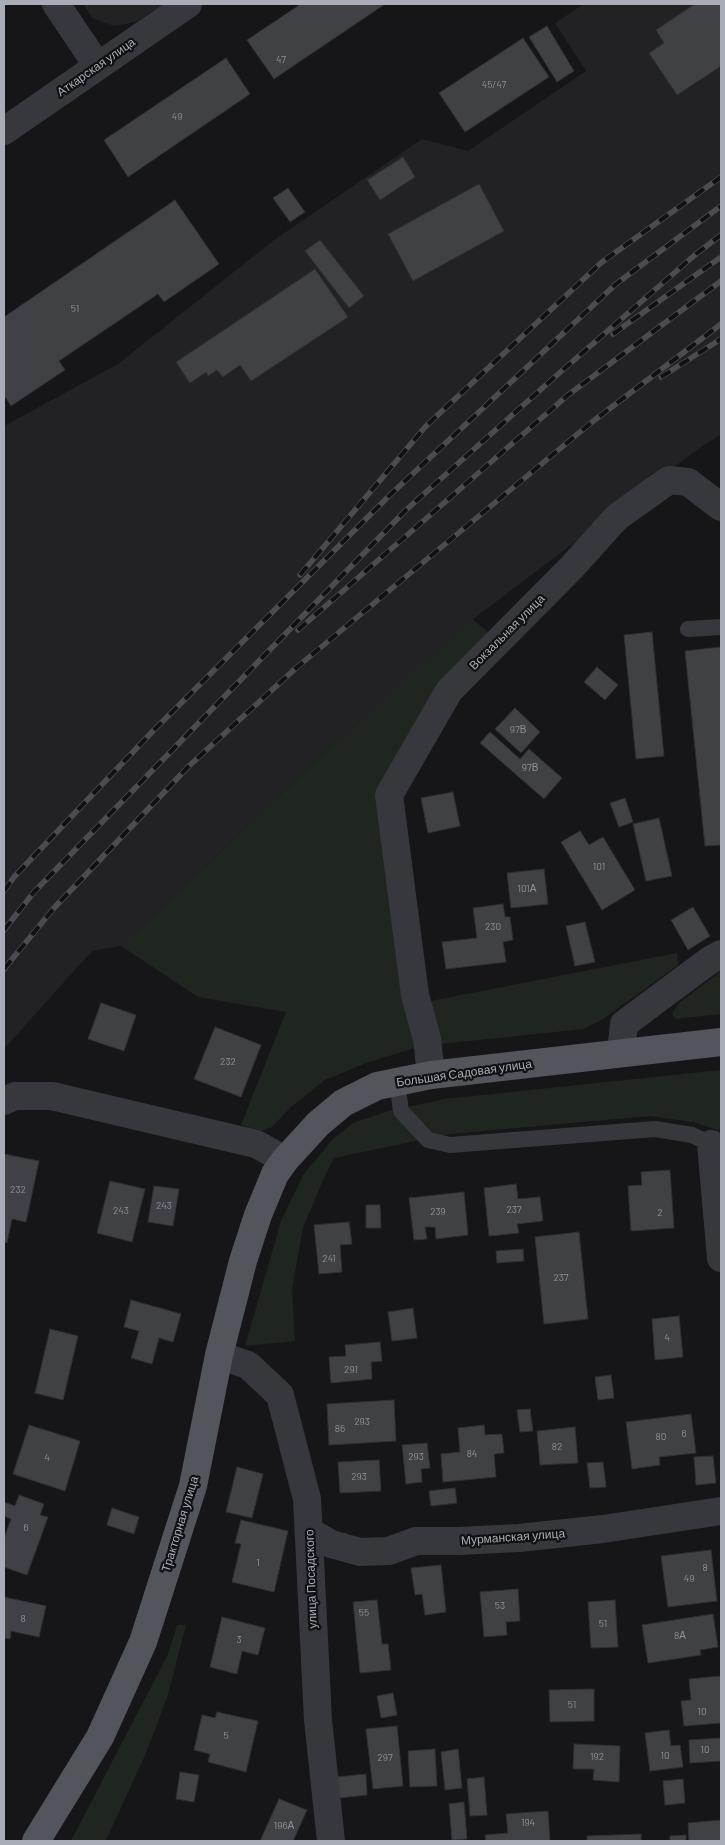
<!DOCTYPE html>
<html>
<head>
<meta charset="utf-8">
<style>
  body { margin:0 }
  #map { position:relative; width:725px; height:1845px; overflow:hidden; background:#161618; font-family:Barlow,sans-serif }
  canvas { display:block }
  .frame { position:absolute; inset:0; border:5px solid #a8adb8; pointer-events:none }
</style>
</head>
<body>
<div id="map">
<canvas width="725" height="1845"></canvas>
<div class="frame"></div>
</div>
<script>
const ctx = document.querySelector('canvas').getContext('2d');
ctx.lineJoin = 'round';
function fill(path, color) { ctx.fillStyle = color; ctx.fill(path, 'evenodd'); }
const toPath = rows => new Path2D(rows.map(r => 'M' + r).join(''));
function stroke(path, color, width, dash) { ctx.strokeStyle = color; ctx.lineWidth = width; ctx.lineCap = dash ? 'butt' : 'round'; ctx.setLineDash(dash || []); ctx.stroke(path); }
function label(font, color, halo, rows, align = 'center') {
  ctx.font = font + ' Barlow,sans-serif'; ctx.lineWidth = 4.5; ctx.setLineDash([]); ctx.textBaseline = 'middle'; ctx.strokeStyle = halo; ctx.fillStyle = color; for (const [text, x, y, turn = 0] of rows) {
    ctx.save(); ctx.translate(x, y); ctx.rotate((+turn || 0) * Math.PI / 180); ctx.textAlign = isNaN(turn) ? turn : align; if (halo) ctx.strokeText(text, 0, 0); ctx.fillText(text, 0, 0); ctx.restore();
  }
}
const built = toPath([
  [83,4,163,4,136,22,114,26,92,18],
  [584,4,721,4,721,434,694,452,472,620,332,746,121,946,92,951,4,1049,4,426,118,364,274,240,422,139,468,151,586,71,555,23]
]);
const green = toPath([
  [472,619,493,636,378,788,415,1004,677,953,678,965,603,1019,584,1029,422,1046,366,1063,325,1080,291,1107,272,1127,262,1131,241,1125,286,1012,198,997,121,946,332,746],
  [721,971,721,1014,676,1019,672,1014,679,1003],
  [721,1070,721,1129,717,1130,693,1122,650,1116,449,1134,334,1158,324,1178,303,1228,292,1289,295,1341,245,1346,281,1221,303,1175,332,1140,353,1123,388,1111,444,1099],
  [177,1625,186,1625,167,1698,145,1755,109,1834,105,1841,71,1841,168,1654]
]);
const building = toPath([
  [301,4,385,4,274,79,247,40,301,4],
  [695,4,721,4,721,66,677,95,649,53,664,43,656,30,695,4],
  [547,26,574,71,557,82,529,37,547,26],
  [523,38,549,77,465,132,439,93,523,38],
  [226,58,250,94,128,177,104,140,226,58],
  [403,157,415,177,380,200,367,180,403,157],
  [479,184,504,231,413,281,388,234,479,184],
  [288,188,305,212,290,222,273,198,288,188],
  [175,200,219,264,164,302,158,294,59,361,65,370,11,406,4,395,4,317,175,200],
  [320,240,364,296,349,308,305,251,320,240],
  [315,269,348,317,251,381,240,365,223,377,217,370,208,376,206,372,190,383,176,362,315,269],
  [652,632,664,756,636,759,624,635,652,632],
  [721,647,721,845,705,846,685,651,721,647],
  [597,667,618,685,605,700,584,682,597,667],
  [515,708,540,732,521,753,495,729,515,708],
  [490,732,520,759,529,749,562,778,544,799,480,743,490,732],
  [453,792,460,826,428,833,421,798,453,792],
  [625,798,633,822,619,827,610,803,625,798],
  [659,818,672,876,646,881,633,824,659,818],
  [580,831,589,845,603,837,635,890,602,910,561,842,580,831],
  [544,869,548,904,511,908,507,873,544,869],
  [503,904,505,917,510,917,513,940,503,942,506,962,446,969,442,942,477,938,473,908,503,904],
  [693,907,710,936,688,950,671,920,693,907],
  [585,922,595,962,575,966,566,926,585,922],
  [101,1003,136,1015,124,1051,88,1039,101,1003],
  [215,1027,261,1045,241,1097,194,1079,215,1027],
  [4,1154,39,1161,26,1222,12,1219,7,1243,4,1242,4,1154],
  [670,1170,674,1228,631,1231,628,1186,642,1185,641,1172,670,1170],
  [110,1181,145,1189,132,1242,97,1233,110,1181],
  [516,1184,518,1199,540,1197,543,1221,517,1224,519,1233,489,1236,484,1188,516,1184],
  [154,1186,179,1189,173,1226,148,1222,154,1186],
  [464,1192,468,1235,436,1239,435,1227,425,1227,427,1239,414,1240,409,1198,464,1192],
  [366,1205,380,1205,381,1228,366,1228,366,1205],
  [349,1222,352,1244,340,1245,342,1272,319,1274,314,1225,349,1222],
  [579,1232,588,1319,544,1324,535,1237,579,1232],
  [523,1249,524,1261,497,1263,496,1251,523,1249],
  [131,1300,181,1314,173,1342,159,1338,152,1364,131,1358,139,1331,124,1327,131,1300],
  [413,1308,417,1338,392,1341,388,1312,413,1308],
  [679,1316,683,1357,655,1360,652,1319,679,1316],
  [50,1329,78,1336,63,1400,35,1393,50,1329],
  [380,1342,382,1361,371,1362,372,1379,331,1383,329,1357,346,1356,345,1345,380,1342],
  [611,1375,614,1398,598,1400,595,1377,611,1375],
  [394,1400,396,1441,329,1445,327,1404,394,1400],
  [530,1409,533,1431,520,1432,517,1410,530,1409],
  [691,1414,696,1453,659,1457,660,1465,632,1469,626,1422,691,1414],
  [29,1425,80,1441,65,1491,13,1474,29,1425],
  [484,1425,485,1435,502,1434,504,1453,494,1454,496,1477,443,1482,441,1454,460,1452,458,1428,484,1425],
  [575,1427,578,1463,540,1465,537,1431,575,1427],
  [427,1443,430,1468,421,1469,422,1482,406,1484,402,1445,427,1443],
  [713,1456,716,1483,696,1485,694,1457,713,1456],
  [379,1460,381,1491,340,1493,338,1462,379,1460],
  [603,1462,606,1487,590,1488,587,1463,603,1462],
  [237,1467,263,1474,252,1518,226,1512,237,1467],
  [455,1488,457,1503,431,1506,429,1491,455,1488],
  [19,1495,44,1504,40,1515,48,1517,27,1575,4,1567,4,1538,11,1519,4,1516,4,1502,15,1506,19,1495],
  [112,1508,139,1517,134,1534,107,1525,112,1508],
  [241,1520,288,1531,274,1592,232,1582,241,1544,235,1543,241,1520],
  [711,1550,717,1601,668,1607,661,1556,711,1550],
  [441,1565,446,1612,425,1615,422,1594,415,1595,411,1568,441,1565],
  [518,1589,520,1621,506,1622,507,1635,484,1637,480,1592,518,1589],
  [4,1597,46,1606,39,1637,11,1631,10,1639,4,1638,4,1597],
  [377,1600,382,1644,388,1644,391,1670,360,1673,353,1602,377,1600],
  [615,1600,618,1647,591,1648,588,1602,615,1600],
  [713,1614,718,1647,700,1650,701,1655,648,1663,642,1625,713,1614],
  [222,1617,265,1628,258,1655,242,1651,237,1674,210,1667,222,1617],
  [721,1676,721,1723,684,1726,681,1701,691,1700,689,1679,721,1676],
  [594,1689,594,1721,550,1722,549,1690,594,1689],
  [393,1693,397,1715,381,1718,377,1696,393,1693],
  [217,1712,258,1721,246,1772,208,1762,210,1754,194,1750,202,1715,215,1718,217,1712],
  [397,1726,403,1786,373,1789,366,1729,397,1726],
  [669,1730,671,1746,680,1745,683,1767,650,1771,645,1733,669,1730],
  [721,1738,721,1761,690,1763,689,1740,721,1738],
  [574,1744,620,1746,619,1782,593,1780,594,1769,573,1769,574,1744],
  [435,1749,437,1786,410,1787,408,1751,435,1749],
  [458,1749,462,1788,445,1790,441,1752,458,1749],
  [180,1772,199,1775,194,1802,176,1799,180,1772],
  [366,1774,367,1795,339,1798,337,1777,366,1774],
  [484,1777,487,1815,470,1816,467,1779,484,1777],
  [683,1779,685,1803,665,1805,663,1781,683,1779],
  [279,1799,307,1810,293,1841,260,1841,279,1799],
  [464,1802,467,1839,452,1840,449,1804,464,1802],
  [548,1811,550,1841,486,1841,485,1835,508,1833,506,1814,548,1811],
  [721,1820,721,1841,689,1841,688,1823,721,1820],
  [641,1834,641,1841,587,1841,587,1836,641,1834],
  [686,1835,686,1841,670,1841,670,1836,686,1835]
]);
const service = toPath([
  [688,629,721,627],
  [397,1081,401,1111,428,1140,450,1145,655,1129,692,1135,711,1144,719,1142]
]);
const minor = toPath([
  [56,4,97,65],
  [4,131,188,4],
  [621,1053,624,1024,710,960,721,954],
  [431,1075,427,1039,415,995,389,795,449,691,572,567,617,517,669,480,688,482,721,507],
  [4,1101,15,1096,52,1096,256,1144,285,1160],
  [711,1144,721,1258],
  [219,1355,248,1365,280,1395,307,1499,318,1720,331,1841],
  [309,1531,331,1544,360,1552,389,1551,416,1541,458,1541,519,1538,603,1529,721,1511]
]);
const primary = toPath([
  [36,1841,100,1737,143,1642,193,1486,219,1355,243,1261,258,1215,275,1174,285,1160,318,1124,343,1103,377,1086,431,1075,721,1042]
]);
const rail = toPath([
  [613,334,721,257],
  [661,377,721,339],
  [300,575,426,426,602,262,721,177],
  [298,630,568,395,721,281],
  [4,891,14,877,152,732,390,495,616,284,721,206],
  [4,930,34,892,406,510,557,375,696,254,721,235],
  [4,969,54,908,189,766,296,668,592,422,721,324]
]);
const numberNames = [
  ["47",281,60],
  ["45/47",494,85],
  ["49",177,117],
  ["51",75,309],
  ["97В",518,730],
  ["97В",530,768],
  ["101",599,867],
  ["101А",527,889],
  ["230",493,927],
  ["232",228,1062],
  ["232",18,1190],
  ["243",164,1206],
  ["237",514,1210],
  ["243",121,1211],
  ["239",438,1212],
  ["2",660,1213],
  ["241",329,1259],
  ["237",561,1278],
  ["4",667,1338],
  ["291",351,1370],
  ["293",362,1422],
  ["86",340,1429],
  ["6",684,1434],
  ["80",661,1437],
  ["82",557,1447],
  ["84",472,1454],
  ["293",416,1457],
  ["4",47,1458],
  ["293",359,1477],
  ["6",26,1528],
  ["1",258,1563],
  ["8",705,1568],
  ["49",689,1579],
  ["53",500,1606],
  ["55",364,1613],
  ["8",23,1619],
  ["51",603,1624],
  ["8А",680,1636],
  ["3",239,1640],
  ["51",572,1705],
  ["10",702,1712],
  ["5",226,1736],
  ["10",705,1750],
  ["10",665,1756],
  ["192",597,1757],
  ["297",385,1758],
  ["194",528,1823],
  ["196А",284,1826]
];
const streetNames = [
  ["Аткарская улица",96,67,-35],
  ["Вокзальная улица",507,632,-45],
  ["Большая Садовая улица",464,1073,-8],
  ["Тракторная улица",180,1524,-73],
  ["Мурманская улица",513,1537,-4],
  ["улица Посадского",311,1579,-92]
];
fill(built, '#222225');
fill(green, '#1e261f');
fill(building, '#404145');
stroke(building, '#303034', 1);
stroke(service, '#37383d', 16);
stroke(minor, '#37383d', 28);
stroke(primary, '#53555c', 28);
stroke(rail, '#4a4c52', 5.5);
stroke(rail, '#111113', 4, [11]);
label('10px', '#8e929b', null, numberNames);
label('12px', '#a8adb8', '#111113', streetNames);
</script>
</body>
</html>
